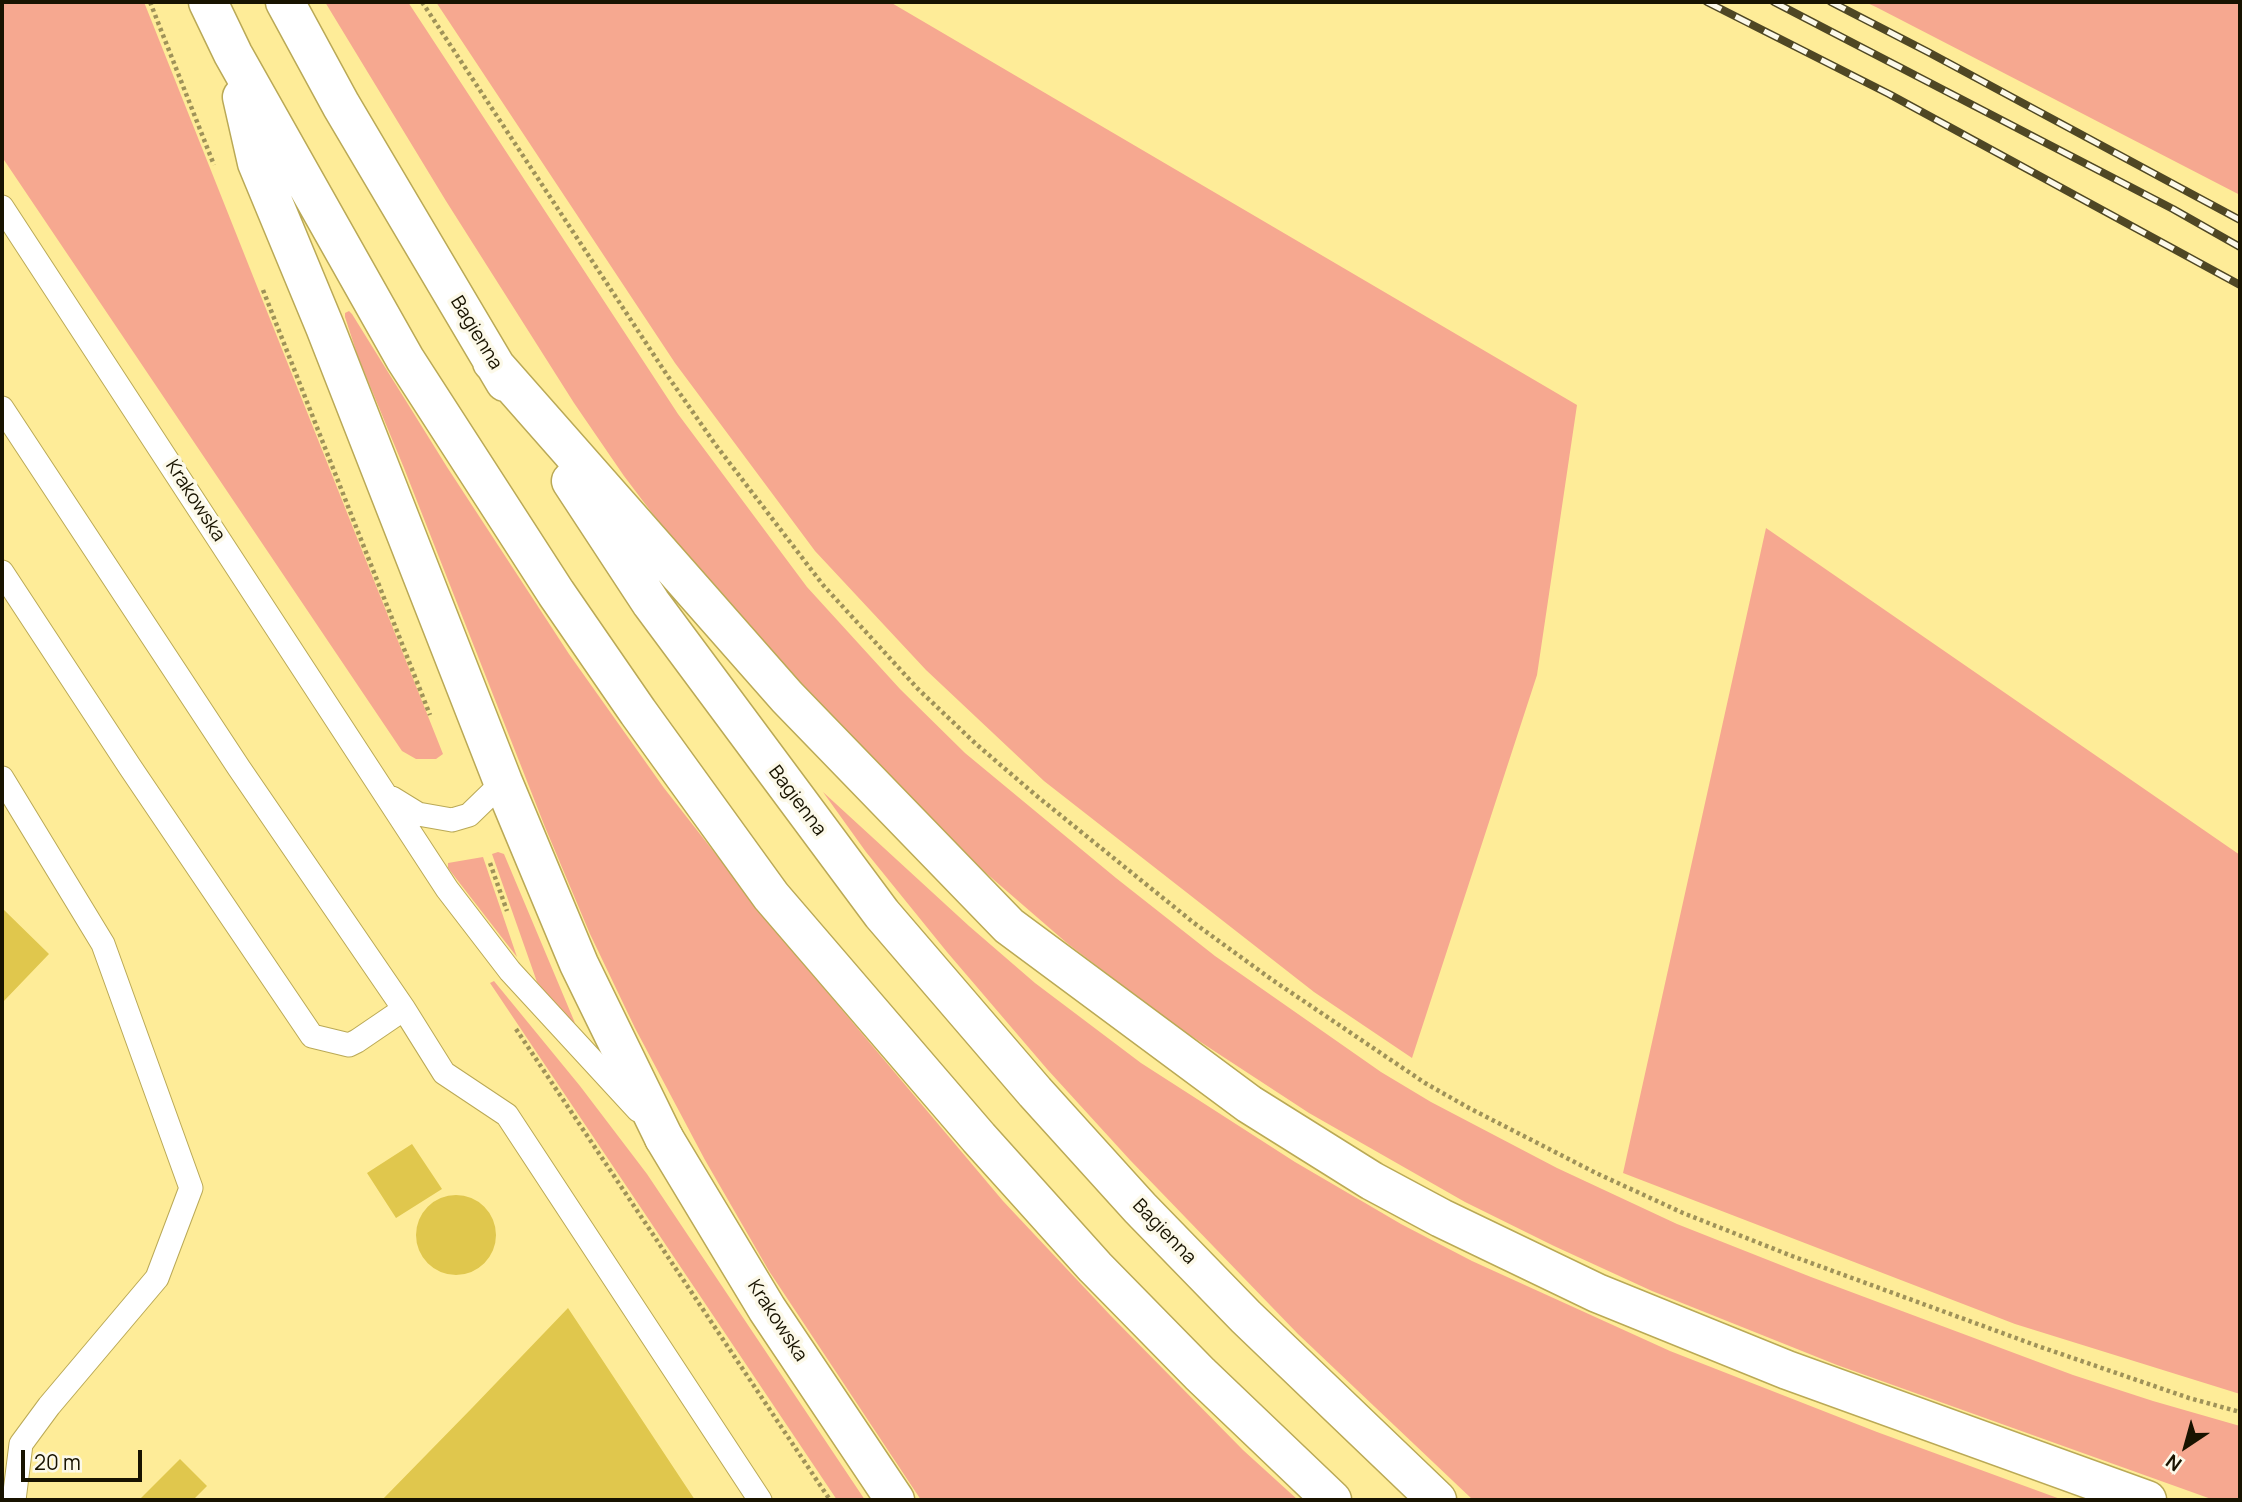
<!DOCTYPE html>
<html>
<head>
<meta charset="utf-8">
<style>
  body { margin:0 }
  #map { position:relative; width:2242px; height:1502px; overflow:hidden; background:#feec98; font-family:Manrope,sans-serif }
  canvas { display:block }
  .frame { position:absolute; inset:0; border:4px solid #181300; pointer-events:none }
  .north { position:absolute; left:2151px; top:1411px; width:70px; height:70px; -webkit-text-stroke:5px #fcf9e9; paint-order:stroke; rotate:216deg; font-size:19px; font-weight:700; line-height:28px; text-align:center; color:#181300 }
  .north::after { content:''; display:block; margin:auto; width:24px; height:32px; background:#181300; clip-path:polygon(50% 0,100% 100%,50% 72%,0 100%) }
  .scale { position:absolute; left:21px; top:1450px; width:121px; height:32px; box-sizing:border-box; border:4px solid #181300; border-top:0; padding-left:9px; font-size:21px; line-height:24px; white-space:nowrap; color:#181300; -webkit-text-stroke:5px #fcf9e9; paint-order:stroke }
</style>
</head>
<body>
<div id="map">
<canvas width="2242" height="1502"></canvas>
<div class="frame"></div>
<div class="north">N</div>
<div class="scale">20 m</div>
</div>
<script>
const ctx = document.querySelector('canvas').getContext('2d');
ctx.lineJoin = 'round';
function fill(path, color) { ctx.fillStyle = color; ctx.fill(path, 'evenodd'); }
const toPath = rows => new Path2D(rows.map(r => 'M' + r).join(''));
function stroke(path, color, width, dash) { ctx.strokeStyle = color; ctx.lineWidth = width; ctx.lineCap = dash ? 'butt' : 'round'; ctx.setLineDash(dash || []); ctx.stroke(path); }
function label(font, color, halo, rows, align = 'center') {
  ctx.font = font + ' Manrope,sans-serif'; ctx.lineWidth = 7; ctx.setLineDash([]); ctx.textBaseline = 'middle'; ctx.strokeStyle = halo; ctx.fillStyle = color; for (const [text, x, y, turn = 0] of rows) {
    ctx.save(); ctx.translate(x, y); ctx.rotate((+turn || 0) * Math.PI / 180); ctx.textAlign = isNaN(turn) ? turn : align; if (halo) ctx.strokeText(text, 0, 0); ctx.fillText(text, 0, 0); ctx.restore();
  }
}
const green = toPath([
  [2,2,144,2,443,754,436,759,416,759,402,751,2,157],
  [325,2,408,2,678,414,807,587,900,689,965,753,1116,878,1215,956,1381,1072,1431,1102,1557,1168,1677,1224,1811,1277,2073,1375,2153,1401,2240,1426,2240,1500,2214,1500,1837,1365,1652,1291,1554,1246,1465,1202,1309,1113,1176,1026,1068,944,957,848,867,761,683,554,624,476,574,403,446,201],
  [436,2,890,2,1577,405,1537,675,1412,1058,1314,992,1044,781,926,670,815,551,675,363],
  [1865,2,2240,2,2240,195,1876,7],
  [349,311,352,314,447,467,569,654,664,788,779,935,1003,1201,1111,1316,1243,1450,1298,1500,921,1500,769,1271,705,1160,635,1028,590,934,545,827,404,468,358,357,345,317,345,313],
  [1766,528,2240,855,2240,1394,2015,1324,1623,1173],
  [823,792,969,926,1035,983,1141,1063,1295,1162,1401,1224,1472,1261,1670,1351,1877,1432,2063,1500,1473,1500,1298,1334,1130,1160,1047,1069,947,952,866,852],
  [498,852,504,854,575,1023,566,1017,537,982,492,854],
  [483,857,517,957,448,868,448,863],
  [494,981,580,1086,647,1174,865,1500,837,1500,490,983]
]);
const building = toPath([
  [2,908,49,954,2,1003],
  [412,1144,442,1189,396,1218,367,1173],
  '416 1235a40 40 0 1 1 80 0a40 40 0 1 1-80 0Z',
  [568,1308,695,1500,382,1500,472,1408],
  [180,1459,207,1486,193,1500,139,1500]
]);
const path = toPath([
  [150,2,214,165],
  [422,2,667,375,715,444,823,585,918,689,976,744,1038,797,1194,923,1271,979,1425,1083,1469,1108,1596,1173,1683,1213,1792,1256,2035,1345,2189,1398,2240,1412],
  [263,290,430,715],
  [490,863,507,911],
  [516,1029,830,1500]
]);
const service = toPath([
  [2,207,447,889,510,971,638,1110],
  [2,408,239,768,404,1009,357,1041,349,1045,312,1036,130,767,2,572],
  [2,778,103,944,191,1188,157,1278,49,1406,21,1444,14,1500],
  [392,798,418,814,452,820,469,815,503,782],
  [404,1009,444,1073,507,1115,760,1500]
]);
const tertiary = toPath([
  [664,1138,767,1309,895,1500]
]);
const primary = toPath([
  [208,2,233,54,405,359,556,593,638,712,771,896,979,1138,1095,1267,1200,1374,1332,1500],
  [285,2,341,105,505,382],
  [242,97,257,163,325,327,503,782,579,964,664,1138],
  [492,362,787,697,1009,926,1249,1104,1372,1181,1441,1218,1597,1293,1787,1370,2147,1500],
  [571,481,651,603,882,914,1035,1092,1140,1208,1246,1317,1437,1500]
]);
const rail = toPath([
  [1707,2,1889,94,2240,285],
  [1774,2,2173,209,2240,247],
  [1831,2,1928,52,2240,220]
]);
const streetNames = [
  ["Bagienna",476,333,59],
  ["Krakowska",195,501,57],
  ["Bagienna",797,801,53],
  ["Bagienna",1164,1232,46],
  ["Krakowska",777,1321,57]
];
fill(green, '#f6a890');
fill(building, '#e0c74d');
stroke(service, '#baa956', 25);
stroke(tertiary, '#baa956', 41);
stroke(primary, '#baa956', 41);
stroke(path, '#9f9259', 4.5, [3.5, 3.5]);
stroke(service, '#fff', 23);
stroke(tertiary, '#fff', 38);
stroke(primary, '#fff', 38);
stroke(rail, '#4f4724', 8);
stroke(rail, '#fcf9e9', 5, [16]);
label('19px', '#181300', '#fcf9e9', streetNames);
</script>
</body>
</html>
